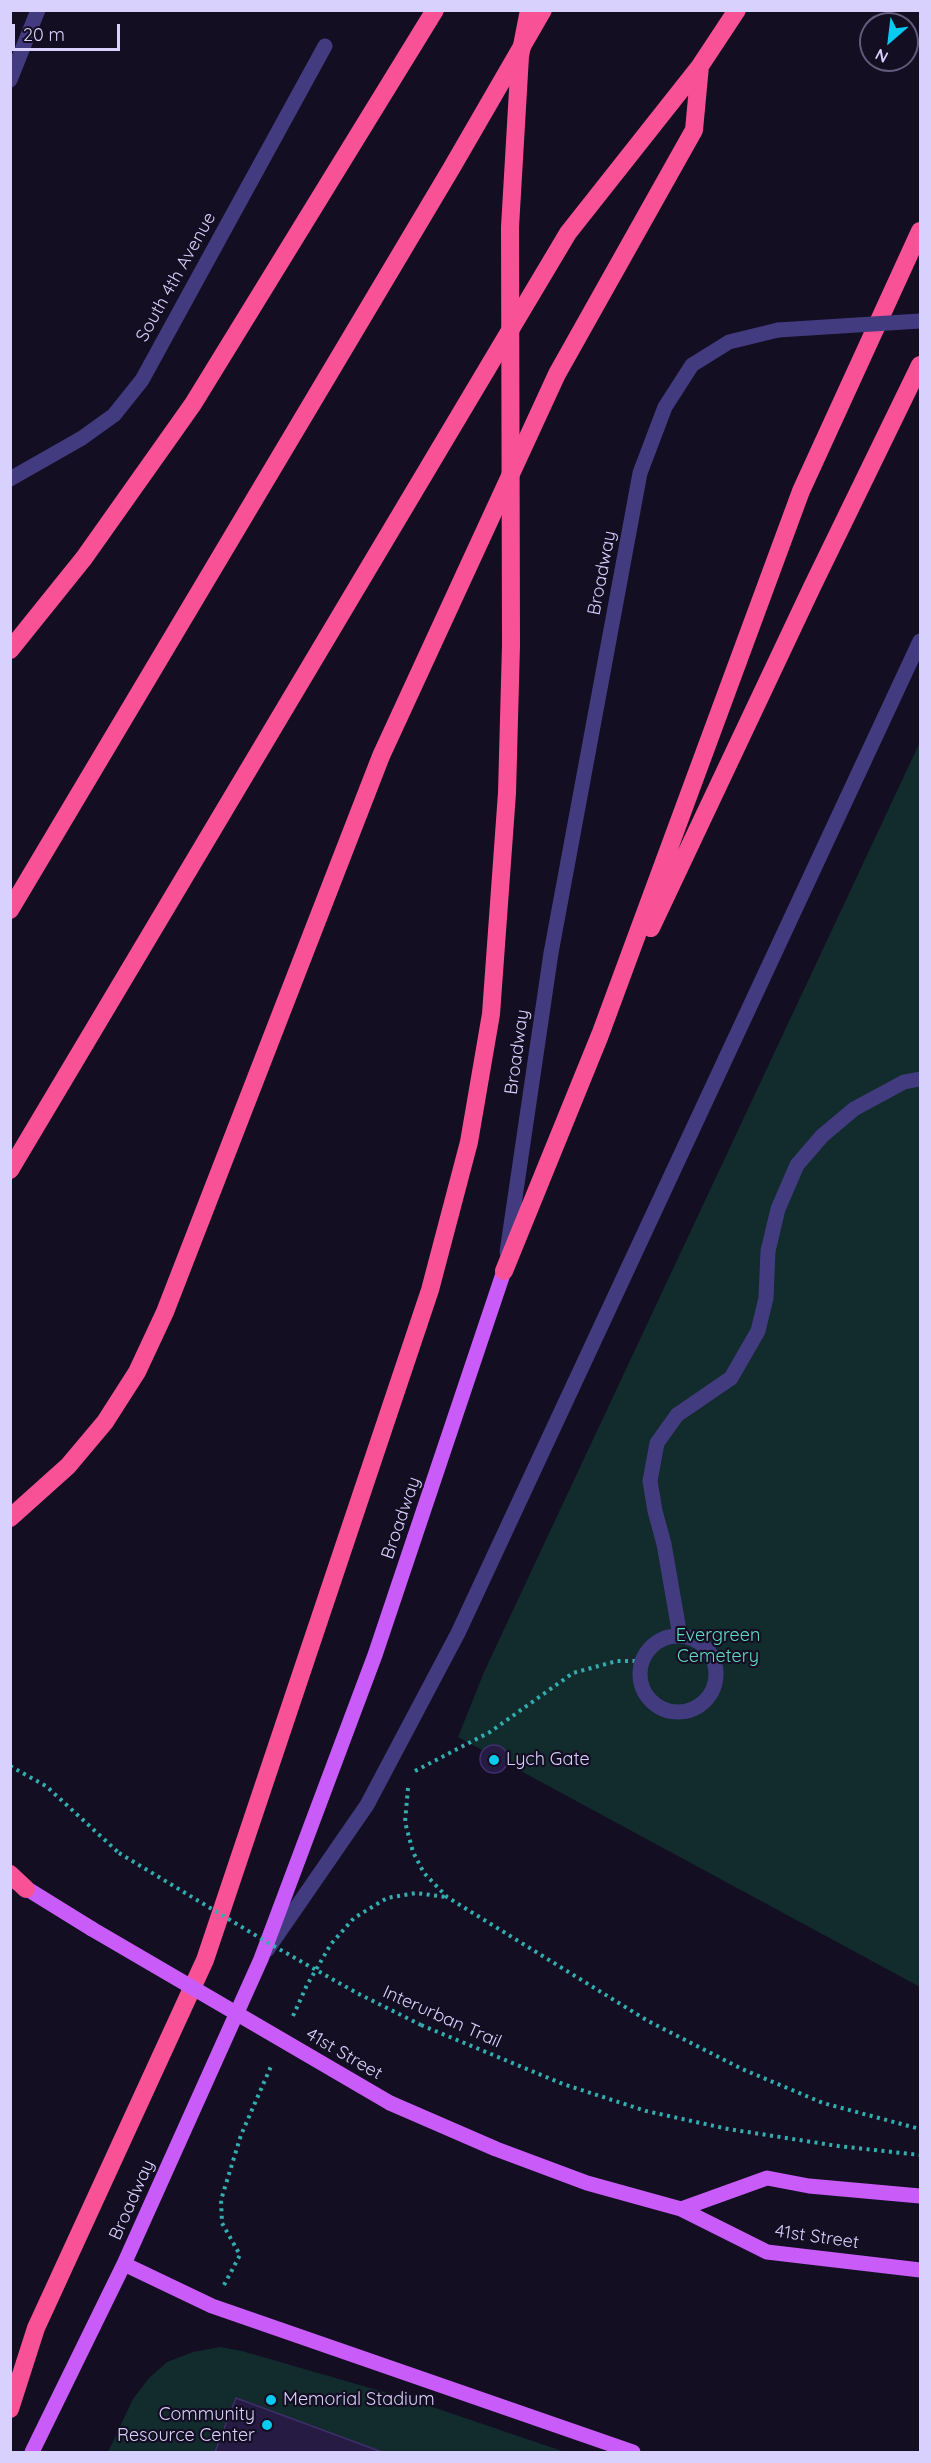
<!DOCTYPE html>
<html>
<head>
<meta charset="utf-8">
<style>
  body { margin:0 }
  #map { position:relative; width:931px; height:2463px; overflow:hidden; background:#130e22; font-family:Quicksand,sans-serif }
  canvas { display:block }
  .frame { position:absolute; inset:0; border:12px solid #d9d1fd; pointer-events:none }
  .north { position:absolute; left:859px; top:12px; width:60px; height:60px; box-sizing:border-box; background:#130e22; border:2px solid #625c7a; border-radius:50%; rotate:208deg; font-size:16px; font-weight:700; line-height:24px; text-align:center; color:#d9d1fd }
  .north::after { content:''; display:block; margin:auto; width:21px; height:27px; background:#09caf1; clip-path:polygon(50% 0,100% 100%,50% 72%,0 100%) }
  .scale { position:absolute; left:12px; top:24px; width:108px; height:27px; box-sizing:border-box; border:3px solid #d9d1fd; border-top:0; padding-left:8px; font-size:18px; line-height:21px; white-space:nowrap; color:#d9d1fd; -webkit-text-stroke:4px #130e22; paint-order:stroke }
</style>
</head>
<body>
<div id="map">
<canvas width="931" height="2463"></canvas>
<div class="frame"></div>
<div class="north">N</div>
<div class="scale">20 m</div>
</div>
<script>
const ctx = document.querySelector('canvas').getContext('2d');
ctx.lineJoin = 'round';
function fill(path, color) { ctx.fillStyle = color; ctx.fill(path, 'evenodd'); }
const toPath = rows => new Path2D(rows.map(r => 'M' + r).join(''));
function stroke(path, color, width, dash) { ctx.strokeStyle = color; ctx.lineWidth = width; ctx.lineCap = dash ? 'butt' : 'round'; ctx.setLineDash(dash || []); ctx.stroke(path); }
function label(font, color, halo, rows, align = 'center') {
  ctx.font = font + ' Quicksand,sans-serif'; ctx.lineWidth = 4.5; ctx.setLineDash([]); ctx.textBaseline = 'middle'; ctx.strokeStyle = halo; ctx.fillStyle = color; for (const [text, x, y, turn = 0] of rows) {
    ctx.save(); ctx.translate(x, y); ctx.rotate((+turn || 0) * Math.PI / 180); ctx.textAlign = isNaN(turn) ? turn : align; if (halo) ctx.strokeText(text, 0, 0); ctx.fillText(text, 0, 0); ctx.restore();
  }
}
const green = toPath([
  [920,742,920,1987,458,1737,484,1672],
  [220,2347,242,2351,415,2401,565,2452,108,2452,133,2399,149,2378,167,2362,193,2352]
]);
const building = toPath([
  '480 1759a14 14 0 1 1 28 0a14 14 0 1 1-28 0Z',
  [236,2398,382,2452,215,2452,236,2398]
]);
const path = toPath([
  [10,1766,46,1786,119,1853],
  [415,1771,490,1732,573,1673,617,1661,642,1661],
  [408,1788,405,1822,413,1852,424,1873,447,1897,648,2021,742,2069,823,2103,920,2129],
  [293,2016,307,1985,331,1944,354,1918,387,1898,416,1893,446,1897],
  [421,2025,563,2084,646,2111,728,2129,838,2146,920,2155],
  [224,2285,240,2255,222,2223,221,2200,241,2135,272,2064]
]);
const minor = toPath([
  [10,80,38,10],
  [10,479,82,438,114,415,142,380,325,46],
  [507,1252,551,953,640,473,665,407,692,365,729,342,778,330],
  [680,1636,664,1544,655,1511,650,1481,657,1443,677,1415,731,1378,758,1331,766,1298,768,1251,778,1209,797,1165,822,1136,854,1109,904,1082,920,1079],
  '640 1674a38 38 0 1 1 76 0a38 38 0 1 1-76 0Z',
  [267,1950,367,1805,458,1633,920,641]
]);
const major = toPath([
  [16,1882,92,1929],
  [390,2103,496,2149,587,2183,681,2209,767,2252,920,2270],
  [681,2209,767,2178,809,2186,920,2196],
  [124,2264,212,2306,633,2452],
  [32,2452,124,2264,261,1959,375,1655,504,1271]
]);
const highway = toPath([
  [10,650,84,558,193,404,435,10],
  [10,910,451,169,543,10],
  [651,928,812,587,920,365],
  [10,1170,568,233,700,66,737,10],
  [504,1271,600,1035,801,491,920,231],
  [10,1518,68,1466,105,1422,137,1372,165,1312,381,756,557,374,694,130,700,66],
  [10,1874,26,1889],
  [10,2409,36,2328,205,1960,430,1290,469,1142,491,1014,507,793,511,645]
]);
const pathBridge = toPath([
  [119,1853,265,1941,355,1992,421,2025]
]);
const minorBridge = toPath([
  [778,330,920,321]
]);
const majorBridge = toPath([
  [92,1929,390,2103]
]);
const highwayBridge = toPath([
  [511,645,510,227,520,56,529,10]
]);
const markers = [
  [494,1760,6,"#09caf1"],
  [271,2400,6,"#09caf1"],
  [267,2425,6,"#09caf1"]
];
const streetNames = [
  ["South 4th Avenue",176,277,-61],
  ["Broadway",602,573,-79],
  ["Broadway",517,1052,-82],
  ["Broadway",401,1518,-71],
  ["Interurban Trail",442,2017,24],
  ["41st Street",344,2054,30],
  ["Broadway",132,2200,-66],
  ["41st Street",817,2237,8]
];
const parkNames = [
  ["Evergreen",718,1636],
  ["Cemetery",718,1657]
];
const poiNames = [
  ["Lych Gate",506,1760],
  ["Memorial Stadium",283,2400],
  ["Community",255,2415,"right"],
  ["Resource Center",255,2436,"right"]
];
fill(green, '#122b2c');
fill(building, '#261b42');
stroke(building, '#3f2e6d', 1.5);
stroke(path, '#33aeb0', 4, [3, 4.5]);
stroke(minor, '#433b7f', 15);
stroke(major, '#c95cf9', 15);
stroke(highway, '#f95196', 18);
stroke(pathBridge, '#33aeb0', 4, [3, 4.5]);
stroke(minorBridge, '#433b7f', 15);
stroke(majorBridge, '#c95cf9', 15);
stroke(highwayBridge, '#f95196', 18);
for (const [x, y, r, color] of markers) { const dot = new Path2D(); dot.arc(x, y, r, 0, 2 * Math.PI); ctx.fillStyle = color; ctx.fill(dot); stroke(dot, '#130e22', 2); }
label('18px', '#d9d1fd', '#130e22', streetNames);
label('18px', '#60dbc4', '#130e22', parkNames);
label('18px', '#d9d1fd', '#130e22', poiNames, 'left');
</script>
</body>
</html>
